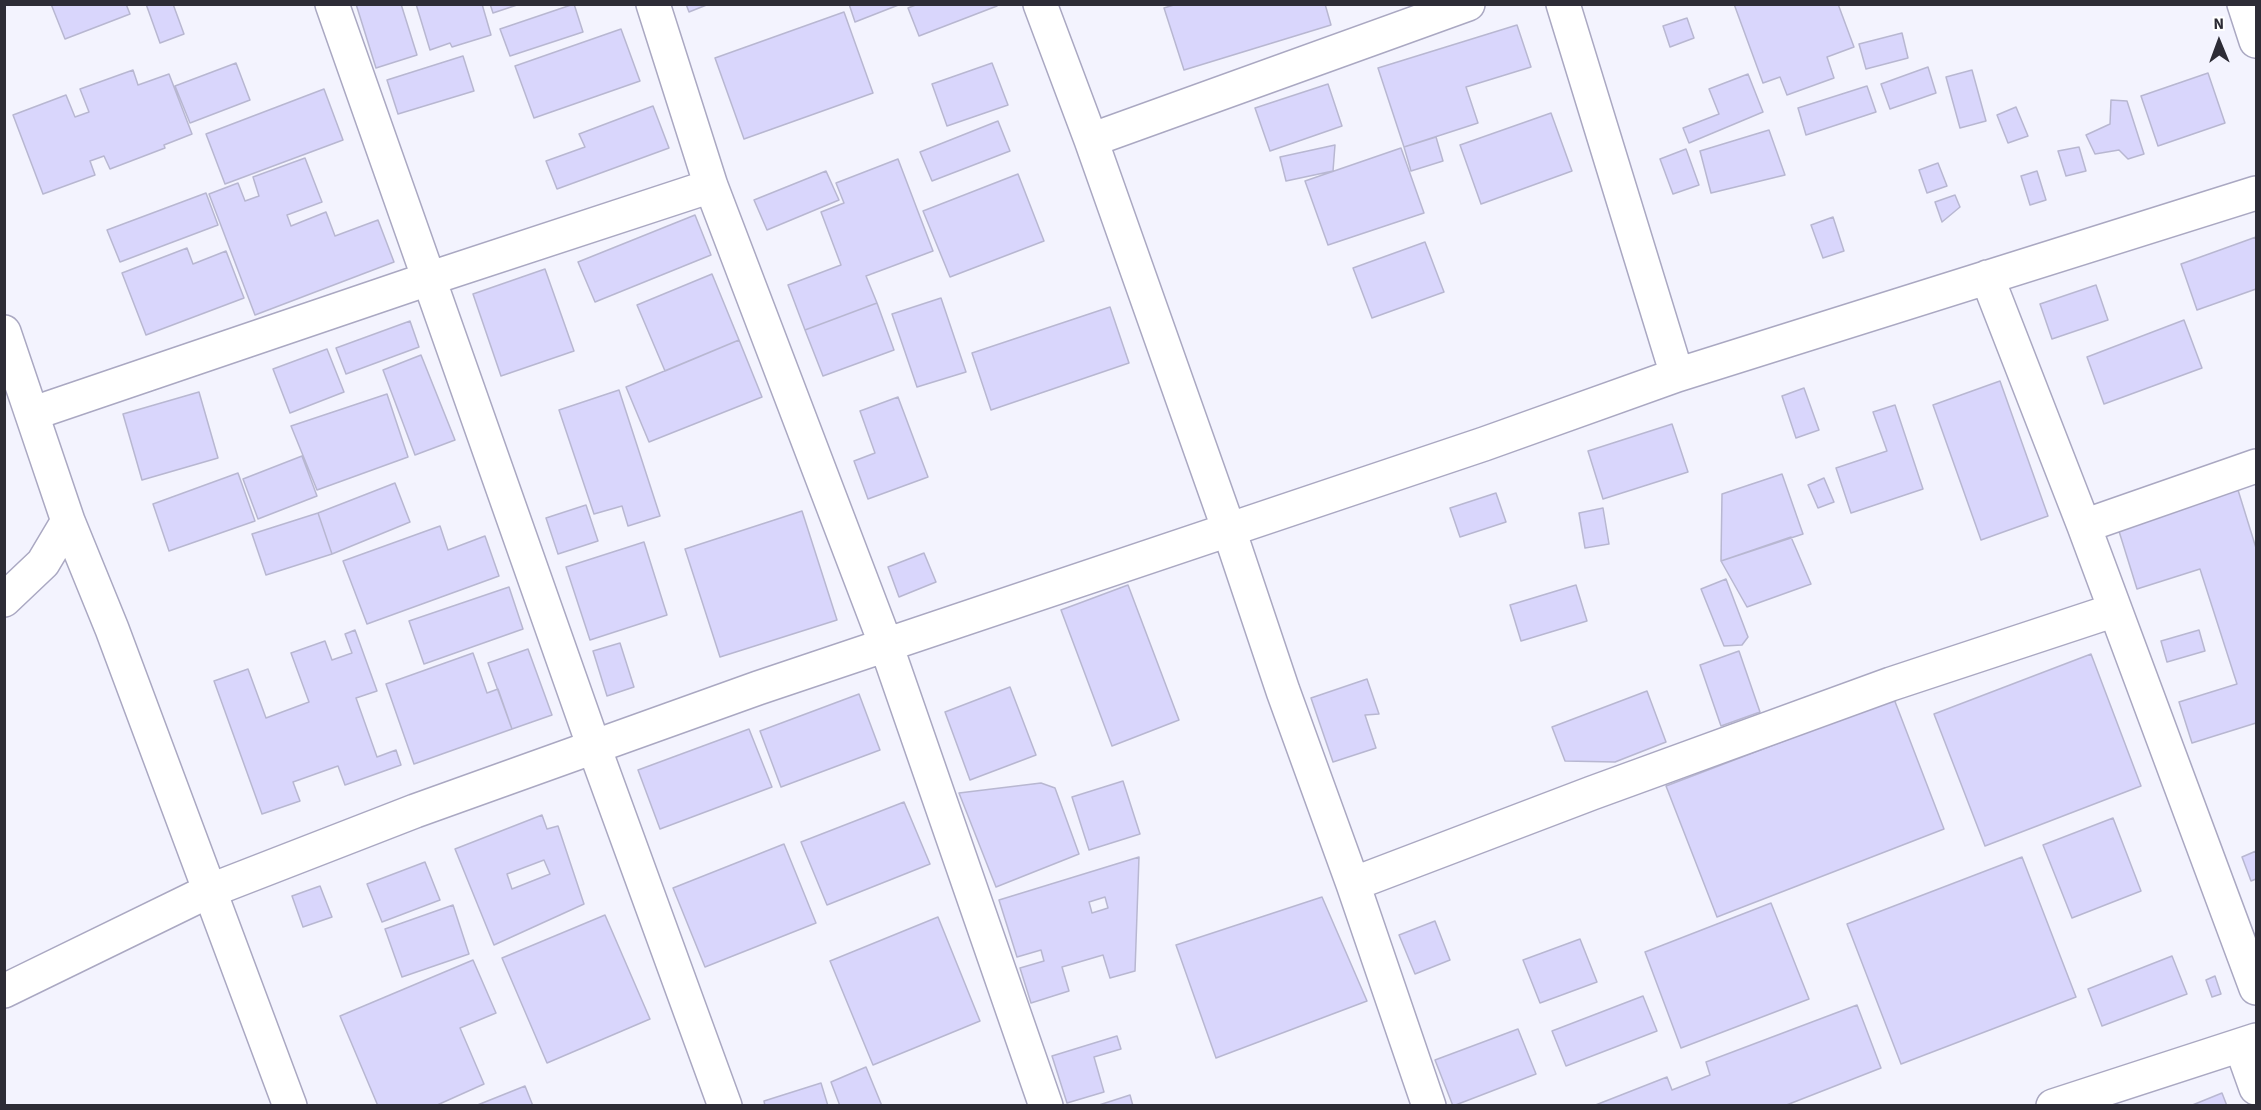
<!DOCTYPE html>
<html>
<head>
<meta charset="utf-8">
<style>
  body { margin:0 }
  #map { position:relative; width:2261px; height:1110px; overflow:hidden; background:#f3f3fe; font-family:"Source Sans 3",sans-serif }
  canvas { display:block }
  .frame { position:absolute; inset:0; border:6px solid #2d2c36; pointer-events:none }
  .north { position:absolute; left:2189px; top:12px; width:60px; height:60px; -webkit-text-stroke:4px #fff; paint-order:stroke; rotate:359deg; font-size:16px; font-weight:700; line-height:24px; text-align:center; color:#2d2c36 }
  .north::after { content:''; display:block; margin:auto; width:21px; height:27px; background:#2d2c36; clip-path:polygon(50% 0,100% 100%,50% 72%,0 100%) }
</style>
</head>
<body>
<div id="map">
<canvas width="2261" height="1110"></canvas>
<div class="frame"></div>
<div class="north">N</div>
</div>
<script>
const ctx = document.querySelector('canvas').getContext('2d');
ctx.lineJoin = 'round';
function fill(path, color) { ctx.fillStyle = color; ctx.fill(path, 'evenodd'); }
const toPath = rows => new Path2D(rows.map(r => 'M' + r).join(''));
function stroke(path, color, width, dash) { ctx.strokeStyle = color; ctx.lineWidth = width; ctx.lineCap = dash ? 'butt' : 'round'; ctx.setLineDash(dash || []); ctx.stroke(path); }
const building = toPath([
  [51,4,126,4,130,14,65,39,51,4],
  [146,4,173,4,184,34,160,43,146,4],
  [356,4,401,4,417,55,376,68,356,4],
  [416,4,482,4,491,35,452,47,450,43,430,50,416,4],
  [490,4,520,4,493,13,490,4],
  [574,4,583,32,510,56,500,29,574,4],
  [686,4,709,4,689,12,686,4],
  [849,4,901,4,855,22,849,4],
  [918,4,996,4,997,6,919,36,908,8,918,4],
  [1177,4,1325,4,1331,25,1184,70,1164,8,1177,4],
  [1734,4,1838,4,1854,47,1827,57,1834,78,1787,95,1780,77,1763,83,1734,4],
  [844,12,873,93,744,139,715,58,844,12],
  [1687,18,1694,38,1670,47,1663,26,1687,18],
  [1517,25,1531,67,1466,87,1478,123,1404,147,1378,68,1517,25],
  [621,29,640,81,534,118,515,66,621,29],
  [1902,33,1908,58,1866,69,1859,44,1902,33],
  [463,56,474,91,398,114,387,80,463,56],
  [236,63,250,100,190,123,175,86,236,63],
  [992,63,1008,105,947,126,932,84,992,63],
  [1928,67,1936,93,1890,109,1881,84,1928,67],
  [133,70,138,85,169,74,192,134,164,145,165,148,110,169,104,156,90,161,95,175,43,194,13,115,66,95,75,117,89,112,80,89,133,70],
  [1972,70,1986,121,1960,128,1946,77,1972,70],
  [2208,73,2225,123,2158,146,2141,96,2208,73],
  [1748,74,1763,112,1689,143,1683,128,1719,114,1709,89,1748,74],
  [1328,84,1342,126,1270,151,1255,108,1328,84],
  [1867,86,1876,112,1806,135,1798,108,1867,86],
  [324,89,343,140,225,184,206,134,324,89],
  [2111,100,2127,101,2144,154,2128,159,2119,150,2095,154,2086,135,2110,124,2111,100],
  [653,106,669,148,557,189,546,161,585,147,579,134,653,106],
  [2016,107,2028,136,2008,143,1997,115,2016,107],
  [1551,113,1572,171,1481,204,1460,145,1551,113],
  [998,121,1010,151,932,181,920,152,998,121],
  [1769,130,1785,175,1711,193,1700,151,1769,130],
  [1436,137,1443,161,1411,171,1404,147,1436,137],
  [1335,145,1333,171,1286,181,1280,157,1335,145],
  [2079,147,2086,171,2066,176,2058,151,2079,147],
  [1401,148,1424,213,1328,245,1305,181,1401,148],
  [1686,149,1699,185,1673,194,1660,159,1686,149],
  [305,158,322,202,287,215,291,226,326,212,335,236,378,220,394,262,255,315,209,194,238,183,245,201,259,196,253,177,305,158],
  [898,159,933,251,866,276,877,303,805,330,788,285,841,265,821,212,844,203,836,183,898,159],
  [1938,163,1947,186,1927,193,1919,170,1938,163],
  [826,171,839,200,767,230,754,200,826,171],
  [2037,171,2046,200,2030,205,2021,176,2037,171],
  [1018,174,1044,241,950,277,923,211,1018,174],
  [206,193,218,225,120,262,107,230,206,193],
  [1955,195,1960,207,1942,222,1935,202,1955,195],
  [695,215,711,255,595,302,578,262,695,215],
  [1833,217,1844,251,1823,258,1811,225,1833,217],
  [2256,237,2256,289,2197,310,2181,264,2256,237],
  [1425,242,1444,292,1372,318,1353,268,1425,242],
  [187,248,193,264,226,251,244,298,146,335,122,273,187,248],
  [545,269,574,351,501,376,473,294,545,269],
  [712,274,739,340,665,371,637,305,712,274],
  [2096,285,2108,320,2052,339,2040,304,2096,285],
  [941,298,966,372,917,387,892,314,941,298],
  [877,303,894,350,823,376,805,330,877,303],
  [1110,307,1129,363,991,410,972,353,1110,307],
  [2184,320,2202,368,2104,404,2087,357,2184,320],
  [410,321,419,347,346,374,336,348,410,321],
  [739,340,762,397,649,442,626,387,739,340],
  [327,349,344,392,290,413,273,369,327,349],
  [421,355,455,440,415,455,383,370,421,355],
  [2000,381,2048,516,1981,540,1933,405,2000,381],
  [1804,388,1819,430,1796,438,1782,396,1804,388],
  [619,390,660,516,628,526,622,506,594,514,559,410,619,390],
  [199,392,218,458,142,480,123,414,199,392],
  [387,394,408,457,317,490,291,426,387,394],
  [898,397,928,477,868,499,854,461,875,453,860,411,898,397],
  [1895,405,1923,489,1851,513,1836,468,1887,451,1873,412,1895,405],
  [1672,424,1688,472,1603,499,1588,451,1672,424],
  [302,456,317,496,258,519,243,479,302,456],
  [238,473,255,521,169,551,153,504,238,473],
  [1782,474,1803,534,1721,561,1722,494,1782,474],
  [1824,478,1834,502,1818,508,1808,485,1824,478],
  [395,483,410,522,332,554,318,513,395,483],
  [2238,490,2256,548,2256,723,2192,743,2179,702,2237,684,2200,569,2137,589,2118,528,2238,490],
  [1496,493,1506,522,1460,537,1450,508,1496,493],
  [586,505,598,541,558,554,546,518,586,505],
  [1603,508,1609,544,1585,548,1579,513,1603,508],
  [802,511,837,620,720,657,685,549,802,511],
  [318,513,332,554,266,575,252,534,318,513],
  [440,526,448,550,485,536,499,576,367,624,343,561,440,526],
  [1791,537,1811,584,1747,607,1721,561,1791,537],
  [644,542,667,615,590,640,566,567,644,542],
  [924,553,936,582,899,597,888,567,924,553],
  [1726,579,1748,637,1742,645,1724,646,1701,589,1726,579],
  [1128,585,1179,720,1112,746,1061,610,1128,585],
  [1576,585,1587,621,1521,641,1510,605,1576,585],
  [509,587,523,629,424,664,409,621,509,587],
  [355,630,377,691,356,698,377,757,396,750,401,765,345,785,338,766,293,782,300,801,262,814,214,681,248,669,266,718,309,702,291,653,325,641,332,660,352,653,345,634,355,630],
  [2199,630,2205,651,2167,662,2161,641,2199,630],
  [620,643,634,687,607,696,593,651,620,643],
  [528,649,552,715,512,729,488,663,528,649],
  [1739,651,1760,712,1721,726,1700,665,1739,651],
  [473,653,487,693,498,689,512,729,414,764,386,684,473,653],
  [2091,654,2141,786,1985,846,1934,714,2091,654],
  [1367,679,1379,714,1365,715,1376,748,1333,762,1311,698,1367,679],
  [1010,687,1036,755,970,780,945,712,1010,687],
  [1647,691,1666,742,1615,762,1565,761,1552,727,1647,691],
  [859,694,880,750,781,787,760,731,859,694],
  [1894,699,1944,829,1717,917,1666,786,1894,699],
  [749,729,772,787,660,829,638,770,749,729],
  [1123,781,1140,834,1089,850,1072,797,1123,781],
  [1041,783,1055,788,1079,854,996,887,959,793,1041,783],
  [904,802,930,864,827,905,801,842,904,802],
  [542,815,547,829,558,826,584,904,494,945,455,849,542,815],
  [544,860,550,874,512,889,507,874,544,860],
  [2113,818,2141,891,2072,918,2043,845,2113,818],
  [784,844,816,923,705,967,673,888,784,844],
  [2256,851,2256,879,2251,881,2242,857,2256,851],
  [1139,857,1135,971,1110,978,1103,955,1062,967,1069,991,1031,1003,1020,968,1044,961,1041,950,1017,957,999,900,1139,857],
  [1105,897,1108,908,1092,913,1089,902,1105,897],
  [2022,857,2076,997,1901,1064,1847,924,2022,857],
  [425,862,440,900,382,922,367,884,425,862],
  [320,886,332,917,303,927,292,896,320,886],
  [1322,897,1367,1001,1216,1058,1176,945,1322,897],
  [1771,903,1809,999,1681,1048,1645,952,1771,903],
  [453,905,469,954,402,977,385,929,453,905],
  [605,915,650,1019,547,1063,502,958,605,915],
  [938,917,980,1021,873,1065,830,961,938,917],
  [1435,921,1450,960,1415,974,1399,935,1435,921],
  [1580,939,1597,982,1540,1003,1523,960,1580,939],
  [2172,956,2187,994,2102,1026,2088,989,2172,956],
  [473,960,496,1013,460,1028,484,1084,435,1106,378,1106,340,1016,473,960],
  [2215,976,2221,994,2212,997,2206,980,2215,976],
  [1643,996,1657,1031,1566,1066,1552,1031,1643,996],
  [1857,1005,1881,1068,1784,1106,1593,1106,1667,1077,1672,1090,1710,1075,1706,1062,1857,1005],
  [1518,1029,1536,1074,1453,1106,1435,1060,1518,1029],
  [1117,1036,1121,1049,1094,1057,1104,1092,1067,1103,1052,1056,1117,1036],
  [866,1067,882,1106,840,1106,831,1082,866,1067],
  [821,1083,828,1106,765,1106,764,1101,821,1083],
  [525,1086,533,1106,475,1106,525,1086],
  [2222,1093,2227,1106,2190,1106,2222,1093],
  [1130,1095,1133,1106,1096,1106,1130,1095]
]);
const minor = toPath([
  [332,4,594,747,725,1106],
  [653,4,711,186,886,645,1046,1106],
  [1040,4,1091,140,1229,530,1283,691,1353,884,1429,1106],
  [1563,4,1677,375],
  [2244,4,2256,41],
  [1091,140,1468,4],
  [1987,277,2084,526,2256,988],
  [34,413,428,279,711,186],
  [2084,526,2256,466],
  [1353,884,1592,793,1891,684,2115,610],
  [4,991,209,891,415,811,758,688,1484,444,1677,375,2256,193],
  [2241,1046,2256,1088]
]);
const tertiary = toPath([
  [4,332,68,521,112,629,290,1106],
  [4,600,43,563,68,521]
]);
const secondary = toPath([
  [2053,1106,2256,1040]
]);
fill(building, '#d9d6fc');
stroke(building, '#b8b7d1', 1.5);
stroke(minor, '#aaa8c2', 36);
stroke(tertiary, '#aaa8c2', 36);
stroke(secondary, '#aaa8c2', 36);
stroke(minor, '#fff', 33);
stroke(tertiary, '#fff', 33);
stroke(secondary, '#fff', 33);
</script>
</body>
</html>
